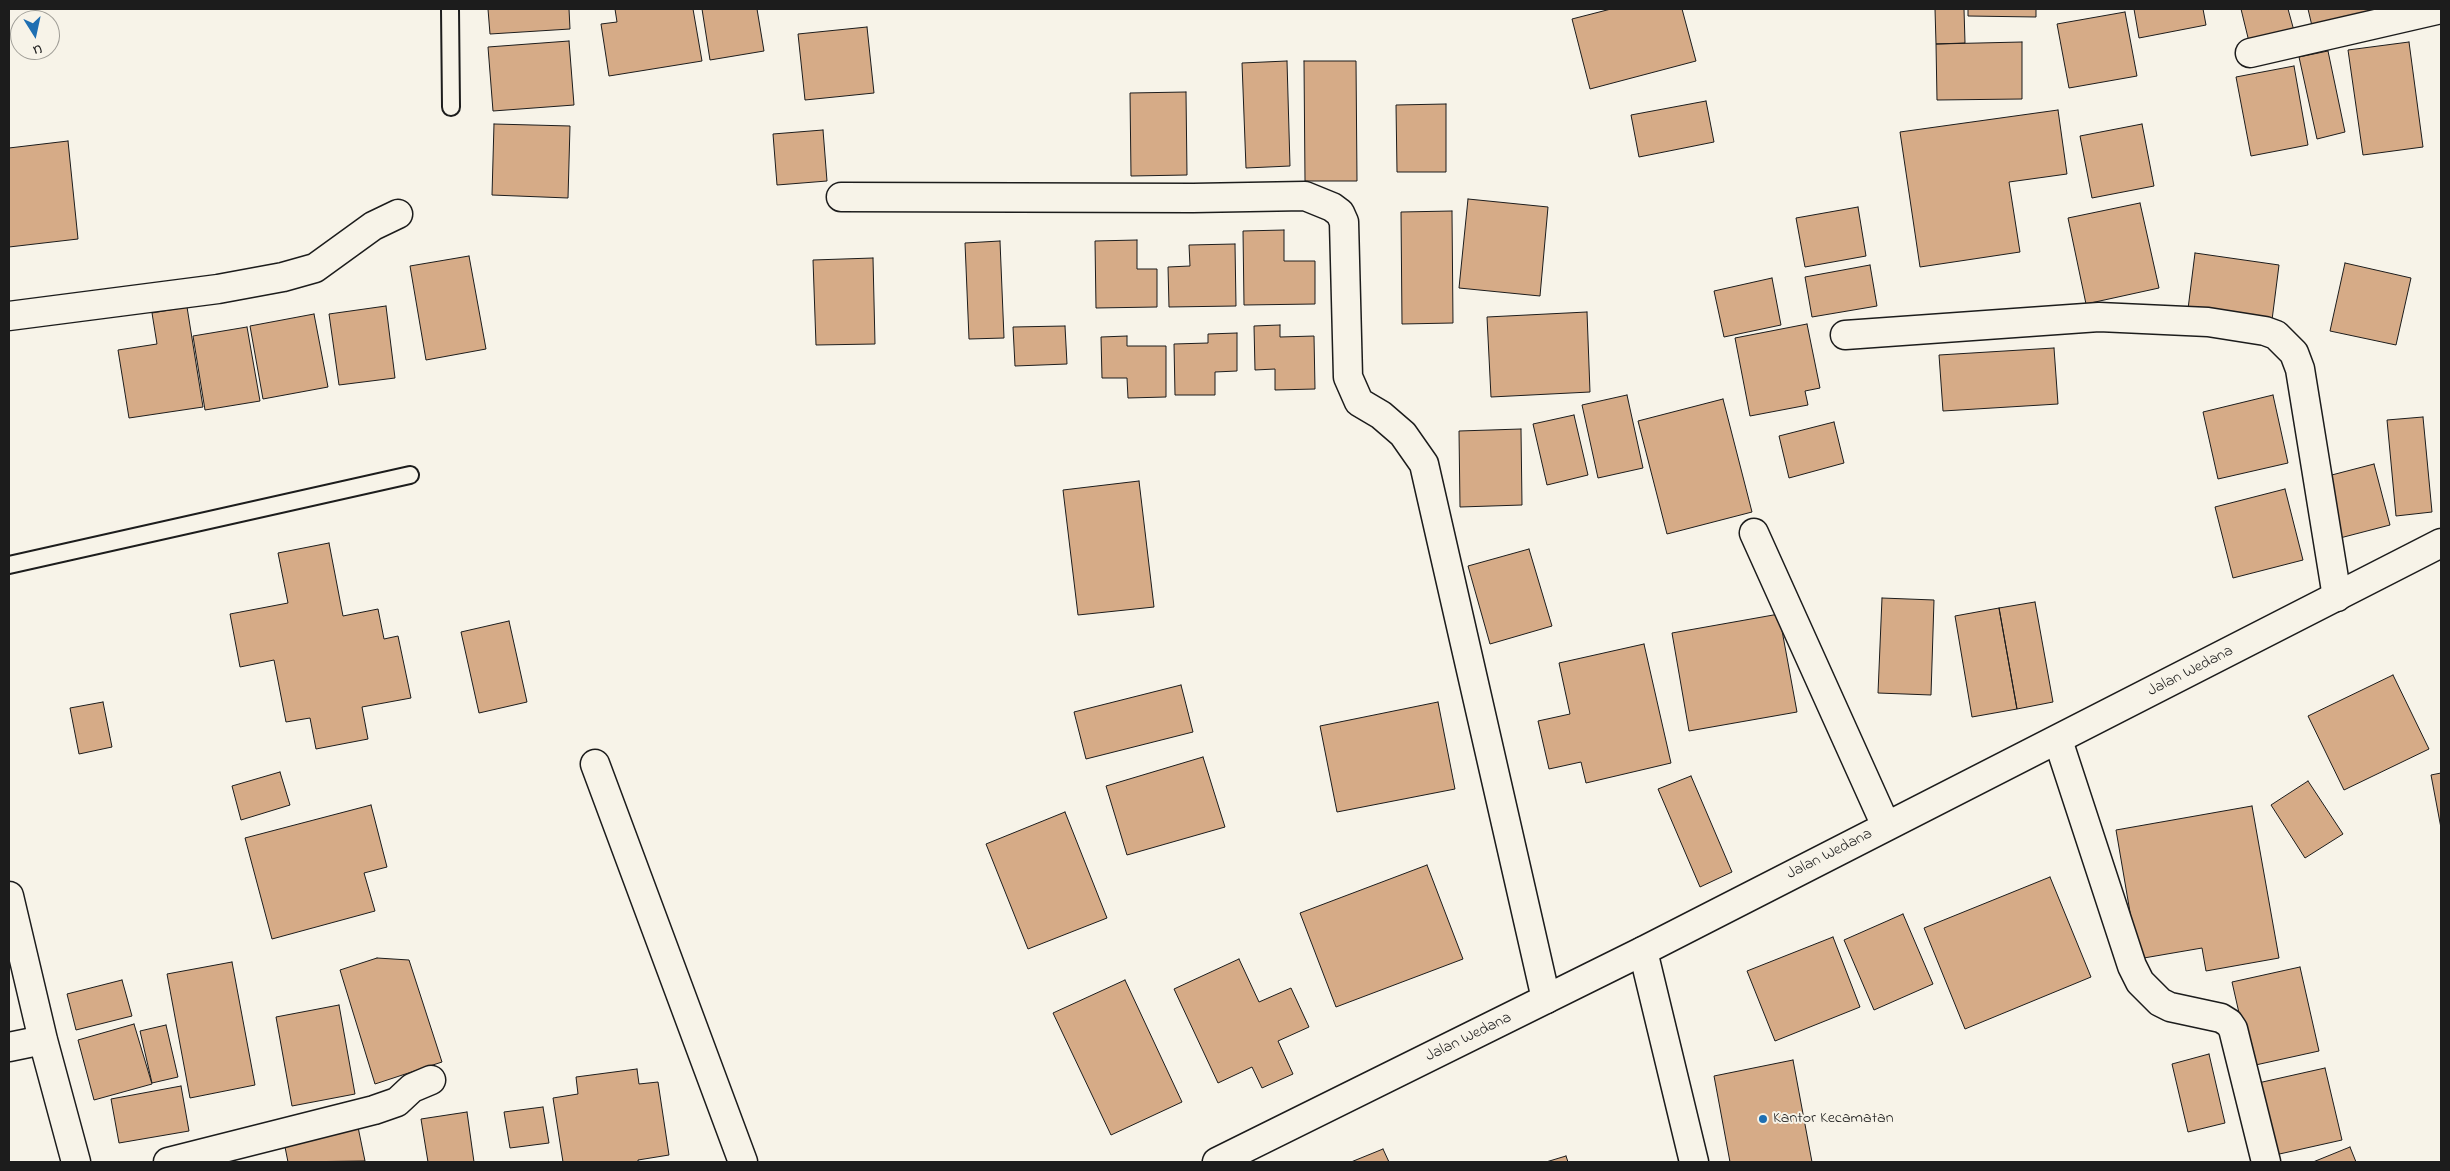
<!DOCTYPE html>
<html>
<head>
<meta charset="utf-8">
<style>
  body { margin:0 }
  #map { position:relative; width:2450px; height:1171px; overflow:hidden; background:#f7f3e8; font-family:"Indie Flower",sans-serif }
  canvas { display:block }
  .frame { position:absolute; inset:0; border:10px solid #1c1c1c; pointer-events:none }
  .north { position:absolute; left:10px; top:10px; width:50px; height:50px; box-sizing:border-box; background:#f7f3e8; border:1px solid #9f9d96; border-radius:50%; rotate:170deg; font-size:14px; font-weight:700; line-height:20px; text-align:center; color:#1c1c1c }
  .north::after { content:''; display:block; margin:auto; width:18px; height:22px; background:#1f6fb2; clip-path:polygon(50% 0,100% 100%,50% 72%,0 100%) }
</style>
</head>
<body>
<div id="map">
<canvas width="2450" height="1171"></canvas>
<div class="frame"></div>
<div class="north">U</div>
</div>
<script>
const ctx = document.querySelector('canvas').getContext('2d');
ctx.lineJoin = 'round';
function fill(path, color) { ctx.fillStyle = color; ctx.fill(path, 'evenodd'); }
const toPath = rows => new Path2D(rows.map(r => 'M' + r).join(''));
function stroke(path, color, width, dash) { ctx.strokeStyle = color; ctx.lineWidth = width; ctx.lineCap = dash ? 'butt' : 'round'; ctx.setLineDash(dash || []); ctx.stroke(path); }
function label(font, color, halo, rows, align = 'center') {
  ctx.font = font + ' "Indie Flower",sans-serif'; ctx.lineWidth = 4; ctx.setLineDash([]); ctx.textBaseline = 'middle'; ctx.strokeStyle = halo; ctx.fillStyle = color; for (const [text, x, y, turn = 0] of rows) {
    ctx.save(); ctx.translate(x, y); ctx.rotate((+turn || 0) * Math.PI / 180); ctx.textAlign = isNaN(turn) ? turn : align; if (halo) ctx.strokeText(text, 0, 0); ctx.fillText(text, 0, 0); ctx.restore();
  }
}
const building = toPath([
  [488,9,569,9,570,29,490,34,488,9],
  [615,9,693,9,702,61,609,76,601,24,617,22,615,9],
  [702,9,757,9,764,51,710,60,702,9],
  [1611,9,1682,9,1696,61,1590,89,1572,19,1611,9],
  [1935,9,1964,9,1965,43,1936,44,1935,9],
  [1968,9,2036,9,2036,17,1968,16,1968,9],
  [2134,9,2203,9,2206,25,2139,38,2134,9],
  [2241,9,2288,9,2296,38,2251,50,2241,9],
  [2308,9,2378,9,2312,26,2308,9],
  [2125,12,2137,76,2069,88,2057,24,2125,12],
  [867,27,874,93,805,100,798,34,867,27],
  [569,41,574,105,493,111,488,47,569,41],
  [2022,42,2022,99,1937,100,1936,44,2022,42],
  [2409,42,2423,147,2363,155,2348,50,2409,42],
  [2328,51,2345,132,2317,139,2299,57,2328,51],
  [1287,61,1290,166,1246,168,1242,63,1287,61],
  [1304,61,1356,61,1357,181,1305,181,1304,61],
  [2294,66,2308,145,2251,156,2236,77,2294,66],
  [1186,92,1187,175,1131,176,1130,93,1186,92],
  [1706,101,1714,142,1639,157,1631,115,1706,101],
  [1446,104,1446,172,1397,172,1396,105,1446,104],
  [2058,110,2067,174,2009,182,2020,252,1920,267,1900,132,2058,110],
  [494,124,570,126,568,198,492,195,494,124],
  [2142,124,2154,186,2092,198,2080,136,2142,124],
  [823,130,827,181,777,185,773,134,823,130],
  [68,141,78,239,9,247,9,148,68,141],
  [1468,199,1548,207,1540,296,1459,288,1468,199],
  [2140,203,2159,288,2086,304,2068,218,2140,203],
  [1858,207,1866,256,1805,267,1796,218,1858,207],
  [1452,211,1453,323,1402,324,1401,212,1452,211],
  [1284,230,1284,261,1315,261,1315,304,1244,305,1243,231,1284,230],
  [1137,240,1137,269,1157,269,1157,307,1096,308,1095,241,1137,240],
  [1000,241,1004,338,969,339,965,243,1000,241],
  [1235,244,1236,306,1169,307,1168,267,1190,266,1189,245,1235,244],
  [2195,253,2279,265,2272,320,2188,309,2195,253],
  [469,256,486,349,426,360,410,266,469,256],
  [873,258,875,344,816,345,813,260,873,258],
  [2345,263,2411,278,2396,345,2330,331,2345,263],
  [1870,265,1877,306,1812,317,1805,277,1870,265],
  [1772,278,1781,325,1724,337,1714,291,1772,278],
  [386,306,395,378,339,385,329,314,386,306],
  [187,307,203,407,129,418,118,350,157,344,152,313,187,307],
  [1587,312,1590,392,1491,397,1487,317,1587,312],
  [314,314,328,387,263,399,250,326,314,314],
  [1807,324,1820,388,1805,391,1808,405,1750,416,1735,338,1807,324],
  [1280,325,1280,337,1314,336,1315,389,1275,390,1275,369,1255,370,1254,326,1280,325],
  [1065,326,1067,364,1015,366,1013,327,1065,326],
  [247,327,260,401,205,410,193,336,247,327],
  [1237,333,1237,371,1215,372,1215,395,1175,395,1174,344,1208,343,1208,334,1237,333],
  [1127,336,1127,346,1166,346,1166,397,1128,398,1127,378,1102,378,1101,337,1127,336],
  [2054,348,2058,404,1943,411,1939,355,2054,348],
  [1627,395,1643,468,1598,478,1582,405,1627,395],
  [2273,395,2288,463,2218,479,2203,412,2273,395],
  [1723,399,1752,512,1667,534,1638,421,1723,399],
  [1574,415,1588,475,1547,485,1533,424,1574,415],
  [2423,417,2432,512,2396,516,2387,420,2423,417],
  [1834,422,1844,463,1789,478,1779,436,1834,422],
  [1521,429,1522,505,1460,507,1459,431,1521,429],
  [2374,464,2390,525,2340,538,2324,477,2374,464],
  [1139,481,1154,607,1078,615,1063,490,1139,481],
  [2285,489,2303,560,2233,578,2215,507,2285,489],
  [329,543,343,616,378,609,384,639,398,636,411,698,362,707,368,739,316,749,310,718,286,722,274,660,240,667,230,614,288,603,278,553,329,543],
  [1529,549,1552,626,1490,644,1468,566,1529,549],
  [1882,598,1934,600,1931,695,1878,693,1882,598],
  [2035,602,2053,702,2017,709,1999,608,2035,602],
  [1999,608,2017,709,1972,717,1955,616,1999,608],
  [1779,614,1797,712,1689,731,1672,633,1779,614],
  [509,621,527,702,479,713,461,632,509,621],
  [1644,644,1671,763,1586,783,1581,762,1549,769,1538,721,1570,714,1559,663,1644,644],
  [2393,675,2429,749,2344,790,2308,716,2393,675],
  [1181,685,1193,732,1086,759,1074,712,1181,685],
  [103,702,112,747,79,754,70,708,103,702],
  [1438,702,1455,789,1337,812,1320,726,1438,702],
  [1203,757,1225,827,1127,855,1106,786,1203,757],
  [280,772,290,805,241,820,232,786,280,772],
  [2441,773,2441,828,2431,775,2441,773],
  [1691,776,1732,872,1700,887,1658,789,1691,776],
  [2308,781,2343,834,2305,858,2271,805,2308,781],
  [371,805,387,867,364,873,375,911,272,939,245,838,371,805],
  [2252,806,2279,958,2206,971,2202,948,2138,959,2116,830,2252,806],
  [1065,812,1107,918,1028,949,986,844,1065,812],
  [1427,865,1463,959,1336,1007,1300,913,1427,865],
  [2050,877,2091,977,1965,1029,1924,928,2050,877],
  [1903,914,1933,984,1874,1010,1844,940,1903,914],
  [1833,937,1860,1007,1775,1041,1747,971,1833,937],
  [377,958,409,960,442,1062,375,1084,340,970,377,958],
  [1239,959,1259,1002,1291,988,1309,1027,1278,1041,1293,1074,1262,1088,1252,1067,1218,1083,1174,989,1239,959],
  [232,962,255,1085,190,1098,167,974,232,962],
  [2300,967,2319,1051,2251,1066,2232,982,2300,967],
  [122,980,132,1016,76,1030,67,994,122,980],
  [1125,980,1182,1102,1111,1135,1053,1013,1125,980],
  [339,1005,355,1094,292,1106,276,1017,339,1005],
  [134,1024,152,1084,94,1100,78,1040,134,1024],
  [166,1025,178,1077,152,1083,140,1031,166,1025],
  [2209,1054,2225,1123,2188,1132,2172,1064,2209,1054],
  [1793,1060,1812,1162,1730,1162,1714,1076,1793,1060],
  [2325,1068,2342,1140,2275,1155,2258,1083,2325,1068],
  [637,1069,639,1084,658,1082,669,1155,638,1160,638,1162,563,1162,553,1098,578,1094,576,1077,637,1069],
  [181,1086,189,1131,119,1143,111,1099,181,1086],
  [543,1107,549,1143,510,1148,504,1112,543,1107],
  [467,1112,474,1162,428,1162,421,1119,467,1112],
  [358,1127,365,1161,288,1162,284,1142,358,1127],
  [2350,1147,2356,1162,2313,1162,2350,1147],
  [1383,1149,1389,1162,1351,1162,1383,1149],
  [1566,1156,1568,1162,1546,1162,1566,1156]
]);
const lane = toPath([
  [450,9,451,107],
  [9,565,410,475]
]);
const street = toPath([
  [2250,53,2441,9],
  [841,197,1193,198,1305,196,1332,207,1340,213,1344,222,1348,377,1359,402,1381,415,1403,434,1424,464,1546,999],
  [9,316,218,289,283,277,315,268,373,226,398,214],
  [1845,335,2099,317,2208,322,2265,331,2276,335,2294,353,2300,369,2337,597],
  [1754,533,1886,826],
  [2058,740,2132,966,2140,982,2160,1002,2170,1007,2221,1018,2229,1023,2233,1029,2266,1162],
  [595,764,743,1162],
  [9,896,43,1040,76,1162],
  [1643,951,1694,1162],
  [9,1047,43,1040],
  [168,1162,374,1110,397,1102,412,1088,431,1080]
]);
const secondary = toPath([
  [1217,1162,1643,951,2441,543]
]);
const markers = [
  [1763,1119,5,"#1f6fb2"]
];
const streetNames = [
  ["Jalan Wedana",2191,672,-27],
  ["Jalan Wedana",1830,855,-27],
  ["Jalan Wedana",1469,1038,-26]
];
const poiNames = [
  ["Kantor Kecamatan",1773,1119]
];
fill(building, '#d6ab87');
stroke(building, '#1c1c1c', 1);
stroke(lane, '#1c1c1c', 20);
stroke(street, '#1c1c1c', 31);
stroke(secondary, '#1c1c1c', 31);
stroke(lane, '#f7f3e8', 16);
stroke(street, '#f7f3e8', 28);
stroke(secondary, '#f7f3e8', 28);
for (const [x, y, r, color] of markers) { const dot = new Path2D(); dot.arc(x, y, r, 0, 2 * Math.PI); ctx.fillStyle = color; ctx.fill(dot); stroke(dot, '#f7f3e8', 2); }
label('16px', '#1c1c1c', '#f7f3e8', streetNames);
label('16px', '#1c1c1c', '#f7f3e8', poiNames, 'left');
</script>
</body>
</html>
